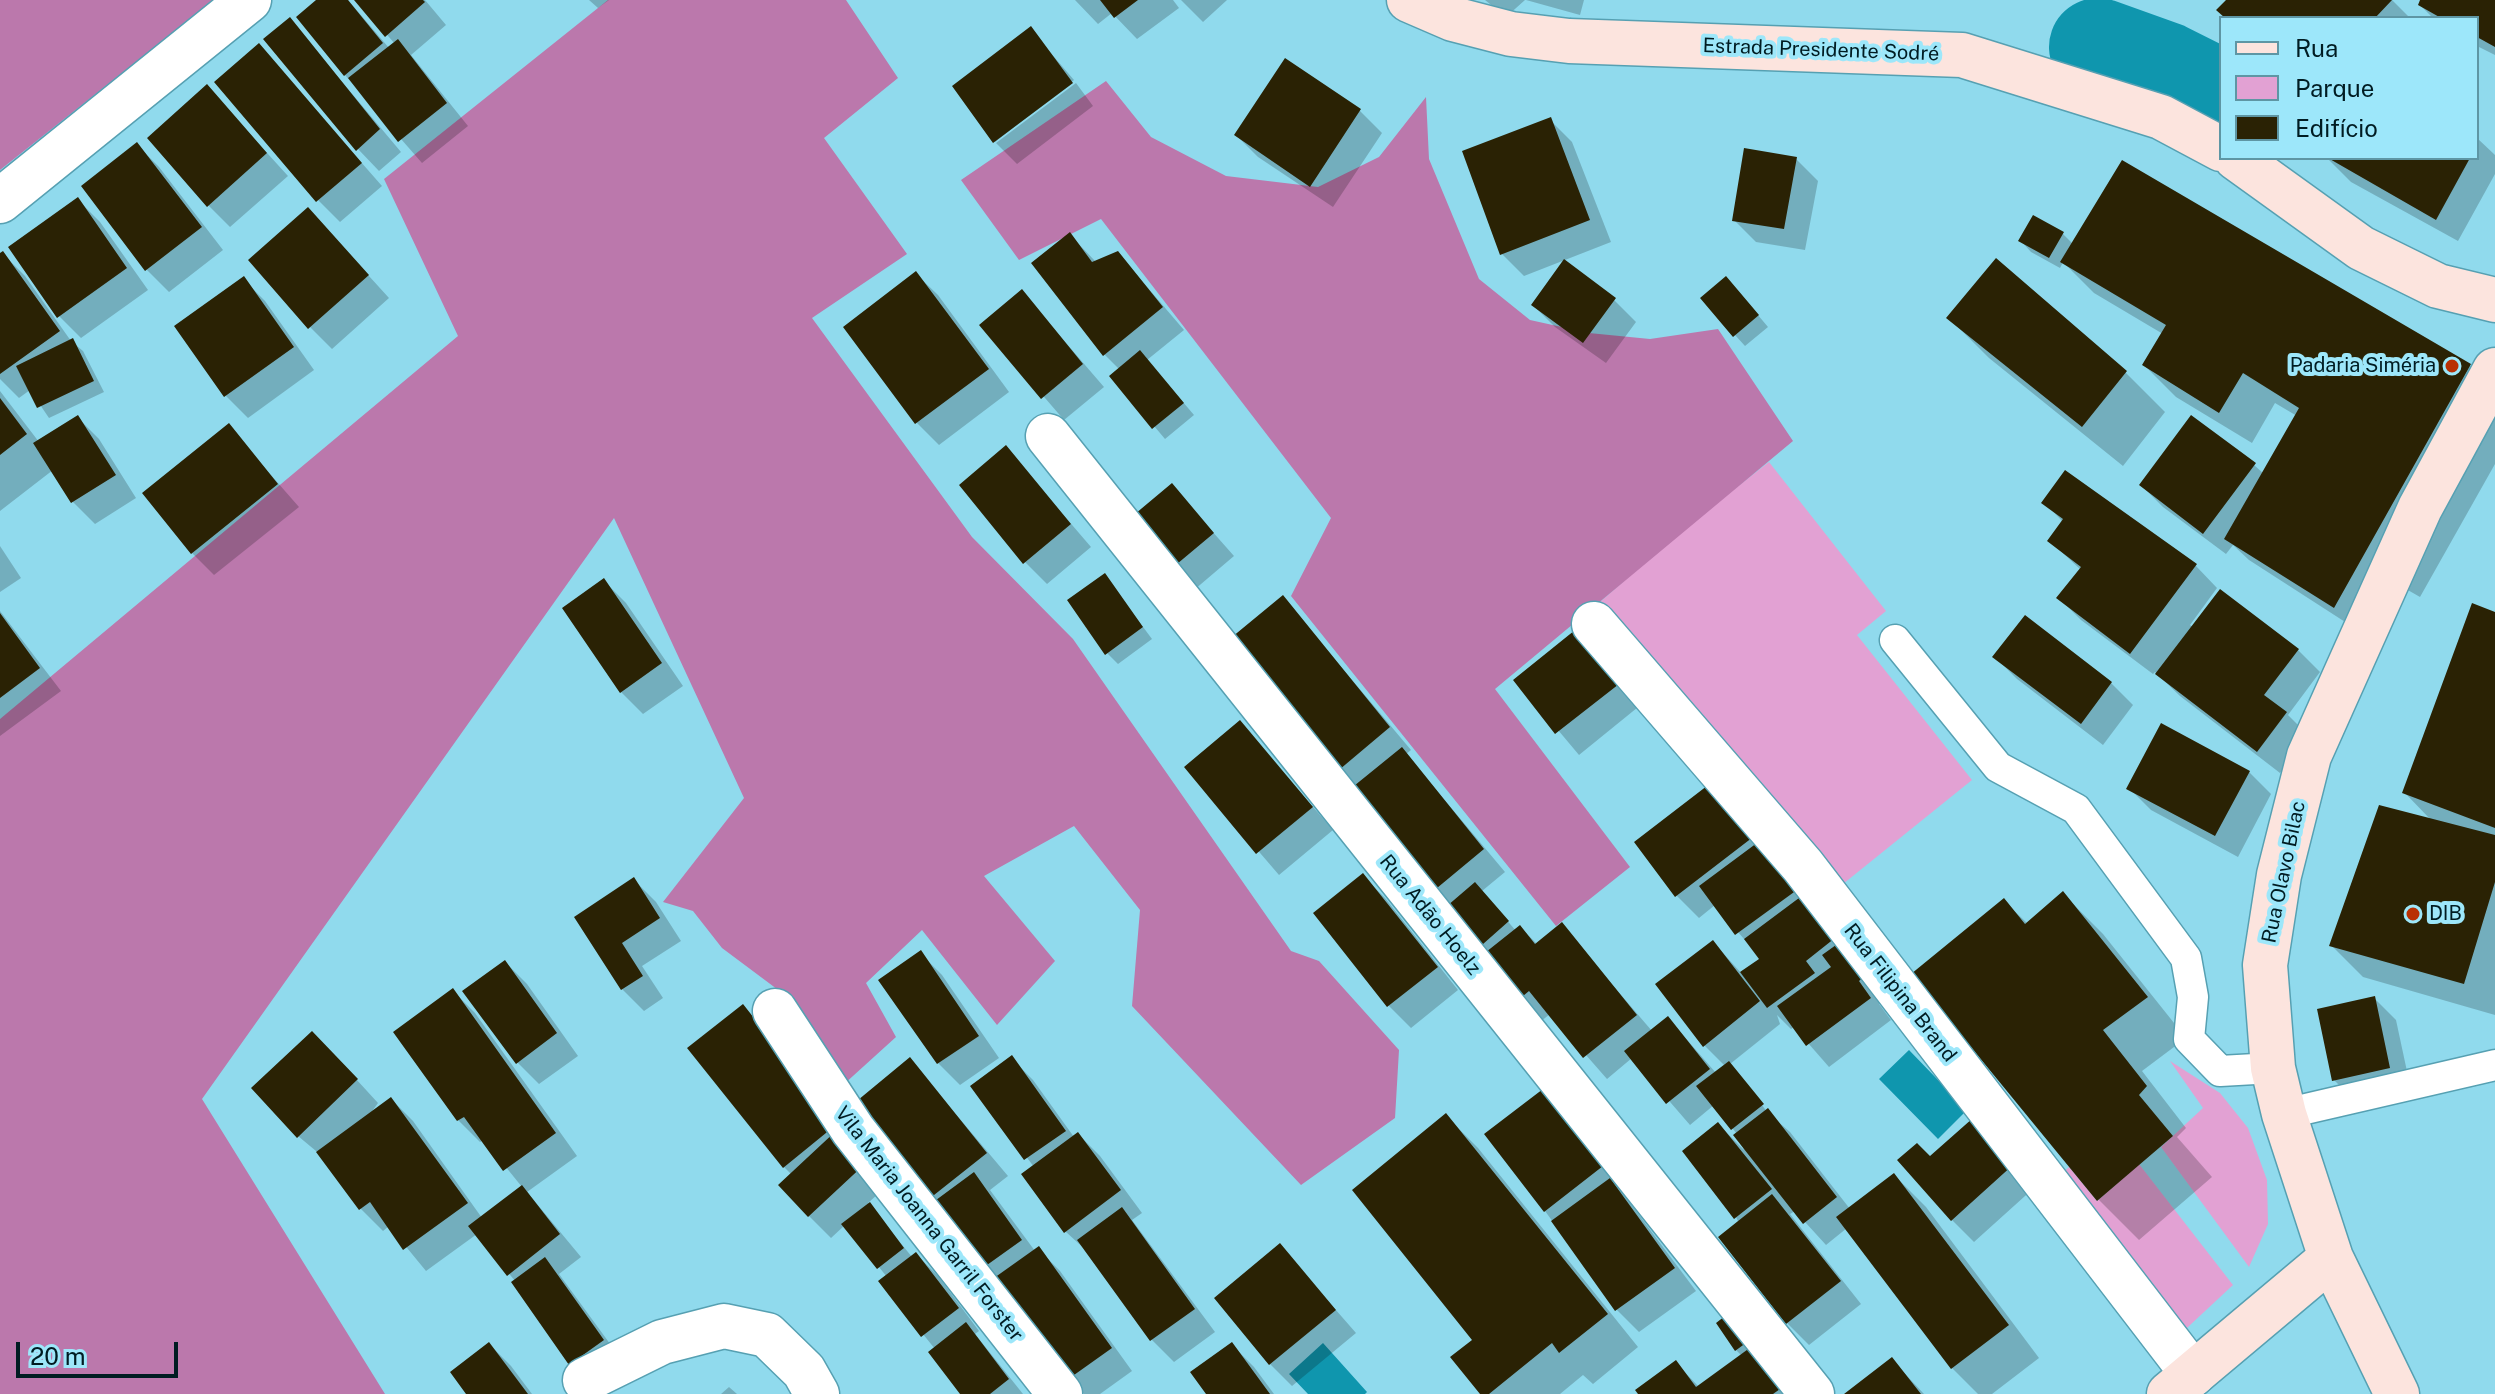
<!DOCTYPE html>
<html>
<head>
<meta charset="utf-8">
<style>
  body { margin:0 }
  #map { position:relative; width:2495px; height:1394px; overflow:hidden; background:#90daed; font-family:"Public Sans",sans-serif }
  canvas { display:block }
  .legend { position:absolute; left:2219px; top:16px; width:260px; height:144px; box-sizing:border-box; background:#9de7fa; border:2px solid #5e96a4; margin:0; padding:10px 14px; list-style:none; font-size:24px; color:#001c22 }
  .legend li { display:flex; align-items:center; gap:16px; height:40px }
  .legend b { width:40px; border:2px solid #5e96a4 }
  .scale { position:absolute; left:16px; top:1342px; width:162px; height:36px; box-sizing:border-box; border:4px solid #001c22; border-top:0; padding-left:10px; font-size:24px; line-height:28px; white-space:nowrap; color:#001c22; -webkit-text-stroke:6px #9de7fa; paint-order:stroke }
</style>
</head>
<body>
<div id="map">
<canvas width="2495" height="1394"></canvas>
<ul class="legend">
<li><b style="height:10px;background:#fce4de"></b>Rua</li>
<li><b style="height:22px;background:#e2a1d3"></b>Parque</li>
<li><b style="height:22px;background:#2a2204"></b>Edifício</li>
</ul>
<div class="scale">20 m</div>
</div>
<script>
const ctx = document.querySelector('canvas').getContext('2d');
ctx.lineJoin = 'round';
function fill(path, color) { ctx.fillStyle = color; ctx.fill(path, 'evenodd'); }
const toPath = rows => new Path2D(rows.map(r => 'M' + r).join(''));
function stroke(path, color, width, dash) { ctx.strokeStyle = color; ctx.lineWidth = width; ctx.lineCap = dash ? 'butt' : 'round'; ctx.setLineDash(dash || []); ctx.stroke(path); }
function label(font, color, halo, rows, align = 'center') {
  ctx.font = font + ' "Public Sans",sans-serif'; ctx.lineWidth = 8; ctx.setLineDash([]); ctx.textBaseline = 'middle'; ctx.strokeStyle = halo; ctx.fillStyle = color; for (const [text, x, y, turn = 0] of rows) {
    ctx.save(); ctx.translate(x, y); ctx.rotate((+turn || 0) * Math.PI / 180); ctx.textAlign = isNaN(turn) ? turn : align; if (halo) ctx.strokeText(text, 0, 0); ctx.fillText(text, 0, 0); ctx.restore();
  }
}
const green = toPath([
  [1769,462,1886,611,1857,635,1972,780,1838,888,1591,610,1682,530],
  [2170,1061,2220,1093,2248,1128,2267,1180,2268,1224,2249,1267,2161,1147,2203,1108],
  [2139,1164,2233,1285,2174,1340,2052,1183,2069,1167,2097,1201]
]);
const forest = toPath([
  [0,0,214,0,0,170],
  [608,0,846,0,898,78,824,138,907,254,812,318,972,537,1073,639,1291,951,1319,961,1399,1050,1395,1118,1301,1185,1132,1006,1140,910,1074,826,984,876,1055,961,997,1025,922,930,866,983,896,1037,832,1095,793,1044,797,1004,722,948,693,911,663,902,744,798,614,518,202,1099,385,1394,0,1394,0,719,458,336,384,179],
  [1106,81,1151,137,1226,176,1318,187,1379,157,1426,97,1429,159,1479,279,1530,320,1589,333,1650,339,1718,329,1793,441,1495,689,1630,867,1556,926,1291,596,1331,518,1101,219,1019,260,961,180]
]);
const water = toPath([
  [1909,1050,1967,1110,1938,1139,1879,1079],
  [1323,1343,1367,1392,1365,1394,1308,1394,1289,1374]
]);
const shadow = toPath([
  [319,0,348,0,389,48,395,44,357,0,425,0,446,25,411,55,468,126,422,163,345,75],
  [589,0,609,0,598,8],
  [1075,0,1173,0,1179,8,1137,39,1112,13,1098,24],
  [1181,0,1227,0,1203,22],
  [1485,0,1525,0,1506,17],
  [1526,0,1584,0,1580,15],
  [2228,0,2392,0,2410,18,2227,18],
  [2423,0,2495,0,2495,55,2477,46,2477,18,2433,18,2420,5],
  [290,20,401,152,379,171,358,149],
  [1030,29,1074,80,995,142,955,87],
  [259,46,382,186,340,222,318,200],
  [1285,61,1360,111,1382,133,1333,207,1258,157,1236,135],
  [1076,83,1093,106,1017,164,996,143],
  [207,87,288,176,230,227,208,205],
  [1550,120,1572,142,1611,242,1524,276,1502,254],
  [2477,138,2495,155,2495,174,2458,241,2351,182,2329,160,2477,158],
  [137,145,159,167,223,250,169,292,147,270],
  [1796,159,1818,181,1805,250,1756,242,1734,220],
  [78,200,100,222,148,290,81,338,59,316],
  [308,209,389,298,332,349,310,327],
  [2063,234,2073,244,2470,366,2495,391,2495,464,2420,597,2385,577,2356,629,2249,560,2233,545,2226,554,2163,507,2141,485,2254,465,2264,474,2297,416,2275,403,2252,443,2176,397,2144,365,2163,334,2094,293,2063,262,2060,268,2031,252,2021,241],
  [1070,235,1096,262,1118,253,1184,330,1147,360,1194,415,1165,439,1112,376,1120,370,1104,354],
  [3,254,25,276,71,341,83,351,104,392,49,418,30,390,19,398,0,379,0,256],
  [916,274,938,295,1009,392,939,445,917,423,845,327],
  [243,279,265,301,314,370,248,418,226,396],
  [1737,290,1768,327,1745,346,1735,335],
  [1022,292,1104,387,1064,420,982,325],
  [1614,300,1636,322,1606,363,1555,327,1533,305],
  [1949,318,2125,372,2165,412,2123,466,1989,358],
  [0,391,39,442,77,417,99,439,136,498,95,524,73,502,53,470,0,511],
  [228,426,299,507,214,575,192,553],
  [1006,448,1091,547,1047,584,1025,562],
  [1172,486,1234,556,1194,590,1173,568],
  [2044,502,2196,566,2217,588,2190,625,2193,627,2298,650,2320,672,2288,715,2308,735,2280,773,2180,696,2155,672,2153,674,2081,620,2059,598,2081,570,2050,541,2063,522],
  [0,546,21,578,0,592],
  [1105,576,1152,639,1118,664,1107,653],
  [604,581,626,603,683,686,643,714,621,692],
  [1283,598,1411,750,1406,754,1505,872,1482,891,1516,931,1520,927,1537,944,1561,925,1652,1031,1668,1018,1716,1073,1725,1066,1704,1045,1713,942,1742,974,1761,959,1715,905,1699,918,1677,896,1637,843,1715,782,1888,996,1879,1004,1891,1020,1829,1067,1794,1027,1791,1029,1777,1015,1780,1024,1730,1064,1768,1113,1790,1132,1850,1209,1894,1175,1926,1207,2039,1358,1992,1394,1978,1394,1952,1368,1847,1228,1826,1245,1795,1211,1790,1214,1861,1304,1809,1345,1787,1323,1736,1217,1718,1124,1744,1150,1737,1134,1714,1105,1690,1125,1632,1058,1607,1079,1550,1014,1540,1022,1334,773],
  [0,611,61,691,0,736],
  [2495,614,2495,1015,2363,977,2331,945,2432,821,2404,792],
  [1585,625,1648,699,1579,755,1516,680],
  [1995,657,2111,683,2133,705,2103,745,2017,679],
  [1240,723,1333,830,1279,875,1187,768],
  [2249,772,2271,794,2238,857,2151,810,2129,788],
  [1363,876,1385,898,1458,990,1411,1028,1389,1006,1316,914],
  [634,880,656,902,681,941,642,966,663,998,644,1011,622,989,576,917],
  [2063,894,2103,934,2186,1038,2142,1071,2186,1128,2177,1137,2212,1177,2139,1240,2099,1200,1914,975,2004,901,2028,924],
  [920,953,942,975,999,1058,960,1085,938,1063],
  [505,962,527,984,578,1056,539,1084,517,1062],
  [453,991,475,1013,577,1156,527,1192,581,1257,559,1274,624,1363,593,1385,571,1364,515,1281,477,1234,426,1271,389,1226,383,1231,361,1209,322,1156,298,1136,334,1055,378,1103,368,1117,391,1099,413,1121,482,1218,522,1187,484,1140,480,1142,458,1120],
  [2374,998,2396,1020,2411,1090,2356,1102,2334,1080],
  [743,1007,765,1029,888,1185,868,1203,912,1257,916,1254,938,1276,979,1331,975,1334,1023,1394,963,1394,935,1349,881,1282,887,1277,845,1225,831,1238,809,1216,792,1175,784,1167],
  [1011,1058,1033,1080,1074,1137,1078,1134,1100,1156,1142,1213,1132,1220,1215,1332,1174,1362,1152,1340,1089,1253,1066,1232,1034,1167,973,1086],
  [910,1060,1008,1176,990,1190,1035,1251,1038,1249,1060,1271,1132,1371,1100,1394,1084,1394,1069,1378,930,1198],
  [1543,1091,1623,1189,1621,1191,1696,1291,1639,1332,1617,1310,1545,1211],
  [1446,1116,1478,1148,1638,1347,1593,1384,1583,1375,1560,1394,1483,1394],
  [1973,1121,2035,1187,1974,1242,1952,1220,1930,1159],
  [1280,1246,1356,1333,1292,1386,1270,1364],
  [1734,1312,1788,1394,1640,1394,1676,1363,1699,1387,1742,1356,1736,1350],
  [489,1344,511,1366,532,1394,468,1394],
  [1232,1345,1254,1367,1274,1394,1209,1394],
  [1892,1360,1924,1394,1847,1394],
  [729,1387,737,1394,721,1394]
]);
const river = toPath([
  [2098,47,2165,71,2221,99]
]);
const building = toPath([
  [316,0,348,0,383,43,344,76,296,17],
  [354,0,423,0,425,2,385,37],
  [1100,0,1138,0,1114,18],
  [2226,0,2392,0,2375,18,2225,18,2216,10],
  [2420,0,2495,0,2495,47,2477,37,2477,18,2441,18,2418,5],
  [290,17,380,129,356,151,263,39],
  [1031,26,1073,83,993,143,952,86],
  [398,39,447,103,398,142,348,78],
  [259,43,362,163,316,202,214,82],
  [1285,58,1361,109,1310,187,1234,135],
  [207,84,267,153,207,207,147,138],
  [1551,117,1590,220,1500,255,1462,151],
  [137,142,202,227,145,271,81,186],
  [1744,148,1797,157,1784,229,1732,221],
  [2328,158,2470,158,2436,220],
  [2122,160,2471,364,2334,608,2224,539,2299,408,2243,373,2219,413,2142,365,2166,325,2060,262],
  [78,197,127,268,57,318,8,247],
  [308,207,369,275,308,329,248,260],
  [2033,215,2064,232,2049,258,2018,241],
  [1070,232,1092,262,1118,251,1163,307,1103,356,1031,263],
  [3,251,60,331,0,374,0,253],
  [1996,258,2127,371,2082,427,1946,318],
  [1564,259,1616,298,1583,343,1531,305],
  [916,271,989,369,915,424,843,327],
  [244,276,294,347,224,397,174,326],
  [1726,276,1759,315,1733,337,1700,298],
  [1022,289,1083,364,1041,399,979,325],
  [73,338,94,381,37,408,16,366],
  [1140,350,1184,403,1152,429,1109,376],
  [0,398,27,434,0,455],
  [78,415,116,475,71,503,33,443],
  [2191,415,2256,463,2203,534,2139,485],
  [229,423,278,484,191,554,142,493],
  [1006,445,1071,524,1023,564,959,485],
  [2065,470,2197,564,2130,654,2056,598,2081,567,2047,541,2063,519,2041,503],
  [1172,483,1214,533,1171,569,1129,519],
  [1105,573,1143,627,1105,655,1067,600],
  [604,578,662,663,620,693,562,608],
  [2220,589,2299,649,2264,695,2287,712,2257,752,2155,674],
  [1283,595,1390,727,1333,775,1226,642],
  [2472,603,2495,612,2495,828,2402,793],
  [0,613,40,668,0,698],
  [2025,615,2112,682,2081,724,1992,657],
  [1585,622,1628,677,1555,734,1513,680],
  [1240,720,1313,807,1256,854,1184,767],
  [2161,723,2250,771,2215,836,2126,789],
  [1402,747,1484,849,1431,893,1349,790],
  [1716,779,1757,834,1675,897,1634,842],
  [2379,805,2495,835,2495,882,2464,984,2329,946],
  [1765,837,1801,887,1735,935,1699,886],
  [1363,873,1438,967,1387,1007,1313,913],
  [634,877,660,918,622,943,643,976,621,990,574,917],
  [1475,882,1509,921,1474,952,1440,912],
  [2063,891,2148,997,2103,1030,2147,1086,2139,1095,2173,1136,2097,1201,1911,974,2004,898,2025,924],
  [1803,895,1835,938,1806,961,1815,973,1767,1008,1740,972,1759,959,1744,939],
  [1562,922,1637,1015,1583,1058,1529,991,1517,1001,1481,956,1520,925,1535,944],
  [1713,940,1760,1001,1703,1047,1655,984],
  [1843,940,1868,973,1859,981,1871,998,1806,1046,1777,1006,1831,967,1822,955],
  [921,950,979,1036,937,1064,878,980],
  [505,960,557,1033,516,1064,462,991],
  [453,988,556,1133,503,1171,464,1117,457,1121,393,1032],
  [2375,996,2390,1068,2332,1081,2317,1009],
  [743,1004,837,1124,783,1168,687,1048],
  [1668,1016,1710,1069,1666,1104,1624,1051],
  [312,1031,358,1079,297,1138,251,1088],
  [1012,1055,1066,1131,1024,1160,970,1086],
  [910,1057,987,1153,929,1199,852,1105],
  [1729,1061,1764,1104,1731,1130,1696,1086],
  [1543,1089,1603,1166,1544,1212,1484,1134],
  [391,1097,468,1203,403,1250,370,1202,359,1210,316,1152],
  [1768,1108,1837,1197,1803,1224,1733,1135],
  [1446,1113,1608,1314,1559,1353,1552,1343,1489,1394,1480,1394,1450,1357,1472,1340,1352,1190],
  [1973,1118,2014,1164,1951,1221,1897,1160,1917,1143,1930,1156],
  [1718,1122,1772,1189,1734,1219,1682,1151],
  [837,1130,867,1162,808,1217,778,1185],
  [1078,1132,1121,1190,1064,1233,1021,1174],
  [974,1172,1022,1240,980,1270,932,1203],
  [1894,1173,2009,1325,1951,1369,1836,1217],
  [1610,1178,1675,1268,1615,1311,1551,1221],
  [522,1185,560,1234,507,1276,468,1226],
  [1772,1194,1841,1281,1786,1324,1718,1237],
  [870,1202,904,1248,877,1269,841,1224],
  [1122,1207,1195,1309,1150,1341,1077,1240],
  [1280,1243,1336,1310,1269,1365,1214,1298],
  [1039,1246,1112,1348,1067,1380,994,1278],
  [916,1252,959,1308,921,1337,878,1281],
  [545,1257,604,1340,569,1365,511,1282],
  [1734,1309,1754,1337,1735,1351,1716,1323],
  [966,1322,1009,1379,990,1394,960,1394,928,1352],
  [489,1342,528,1394,466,1394,450,1372],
  [1232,1342,1270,1394,1206,1394,1190,1372],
  [1751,1347,1780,1389,1773,1394,1638,1394,1635,1390,1676,1360,1696,1387],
  [1892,1357,1921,1394,1844,1394]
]);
const lane = toPath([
  [1895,640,1998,767,2076,809,2186,958,2193,997,2189,1039,2220,1071,2273,1068],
  [2284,1114,2495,1065]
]);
const street = toPath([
  [0,201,249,0],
  [1048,436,1812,1394],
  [1594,624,1803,866,2193,1374],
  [775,1011,853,1130,1060,1394],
  [585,1380,662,1342,724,1326,767,1335,804,1371,817,1394]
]);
const secondary = toPath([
  [1409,0,1453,19,1511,34,1569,41,1962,55,2161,117,2221,149],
  [2236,158,2361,248,2438,286,2495,300],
  [2169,1394,2331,1258],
  [2397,1394,2331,1258,2284,1114,2273,1068,2265,965,2279,875,2309,756,2420,508,2495,370]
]);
const markers = [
  [2452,366,8,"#b93004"],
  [2413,914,8,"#b93004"]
];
const streetNames = [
  ["Estrada Presidente Sodré",1821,50,2],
  ["Rua Olavo Bilac",2284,872,-78],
  ["Rua Adão Hoelz",1430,915,51],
  ["Rua Filipina Brand",1900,993,52],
  ["Vila Maria Joanna Garril Forster",929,1224,52]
];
const poiNames = [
  ["Padaria Siméria",2436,366],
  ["DIB",2429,914,"left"]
];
fill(green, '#e2a1d3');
fill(forest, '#bb78ac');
fill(water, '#0f96ae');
fill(shadow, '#0003');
stroke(river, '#0f96ae', 98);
fill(building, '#2a2204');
stroke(lane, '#56a0b2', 33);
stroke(street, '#56a0b2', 47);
stroke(secondary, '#56a0b2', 47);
stroke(lane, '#fff', 30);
stroke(street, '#fff', 44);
stroke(secondary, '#fce4de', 44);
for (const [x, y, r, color] of markers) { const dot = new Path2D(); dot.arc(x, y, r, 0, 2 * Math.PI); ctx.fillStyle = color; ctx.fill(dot); stroke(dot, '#9de7fa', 3); }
label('20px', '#001c22', '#9de7fa', streetNames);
label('20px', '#001c22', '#9de7fa', poiNames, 'right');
</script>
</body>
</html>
